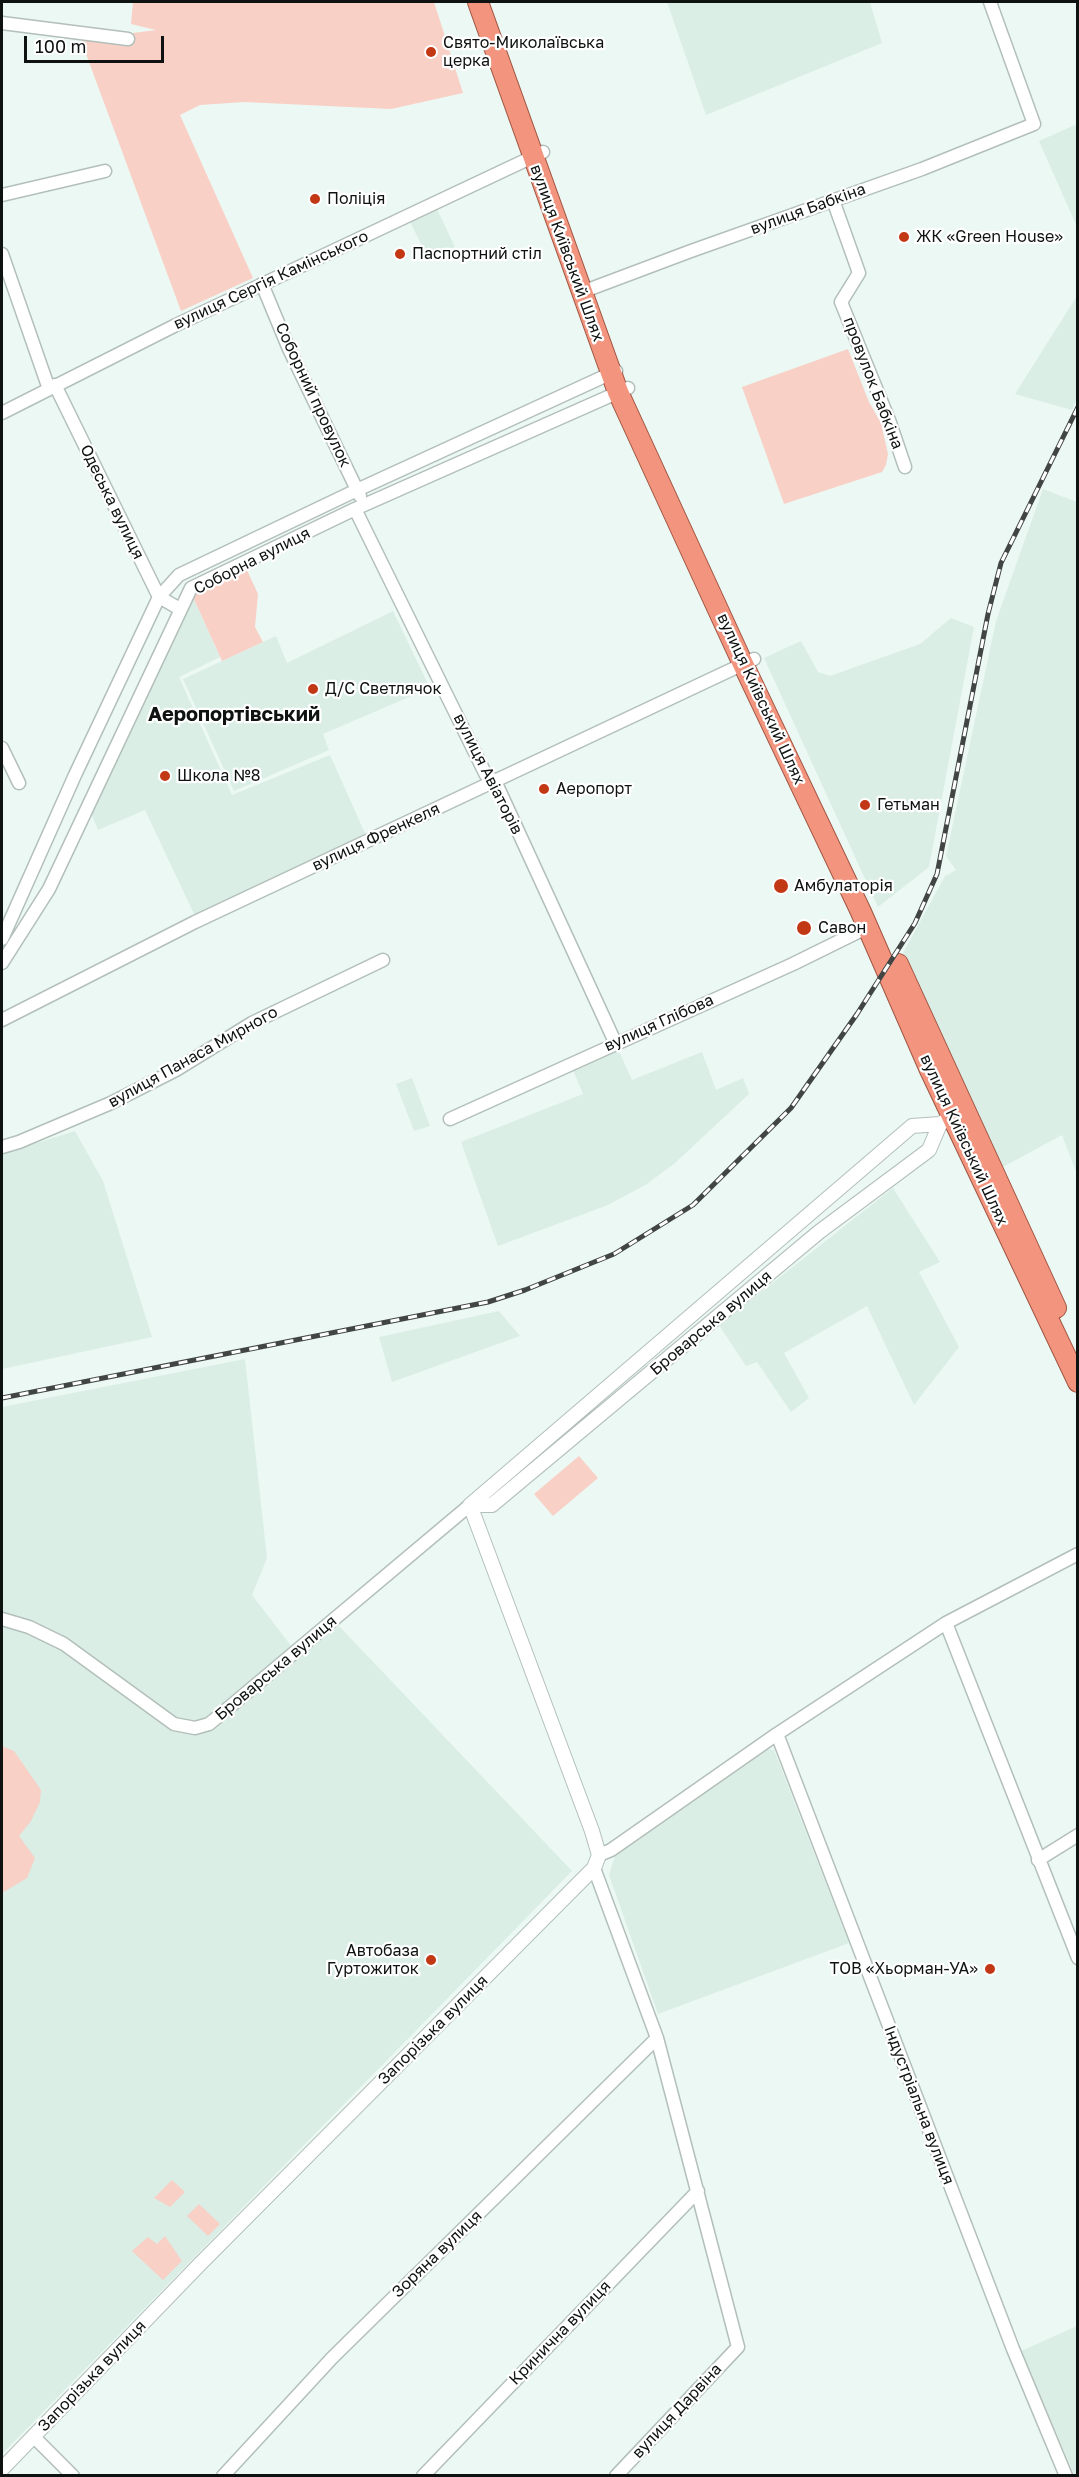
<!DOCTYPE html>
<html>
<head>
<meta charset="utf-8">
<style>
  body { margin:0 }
  #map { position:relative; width:1079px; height:2477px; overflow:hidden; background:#ecf8f3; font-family:"Golos Text",sans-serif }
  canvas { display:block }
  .frame { position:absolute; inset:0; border:3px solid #0e1210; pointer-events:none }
  .scale { position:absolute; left:24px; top:36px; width:140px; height:27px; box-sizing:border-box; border:3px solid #0e1210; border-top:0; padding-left:8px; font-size:18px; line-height:21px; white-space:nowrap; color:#0e1210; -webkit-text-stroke:4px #fff; paint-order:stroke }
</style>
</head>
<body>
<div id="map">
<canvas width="1079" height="2477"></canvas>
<div class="frame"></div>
<div class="scale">100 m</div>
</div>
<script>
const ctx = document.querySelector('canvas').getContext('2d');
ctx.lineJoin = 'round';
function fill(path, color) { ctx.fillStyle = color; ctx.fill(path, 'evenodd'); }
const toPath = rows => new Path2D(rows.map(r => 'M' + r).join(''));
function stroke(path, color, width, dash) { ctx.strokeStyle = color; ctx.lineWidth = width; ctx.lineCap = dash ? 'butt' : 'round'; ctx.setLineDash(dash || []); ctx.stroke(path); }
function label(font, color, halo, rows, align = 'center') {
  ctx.font = font + ' "Golos Text",sans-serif'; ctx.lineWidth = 4.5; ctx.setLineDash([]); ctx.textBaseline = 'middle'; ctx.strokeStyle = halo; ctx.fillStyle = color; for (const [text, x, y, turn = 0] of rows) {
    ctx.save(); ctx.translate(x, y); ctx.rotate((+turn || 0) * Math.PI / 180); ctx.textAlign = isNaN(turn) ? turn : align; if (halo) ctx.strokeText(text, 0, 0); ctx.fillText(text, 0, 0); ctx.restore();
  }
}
const built = toPath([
  [667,2,870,2,882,43,706,115],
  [1077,124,1077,227,1039,141],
  [437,209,455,247,428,258,410,222],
  [1077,296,1077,398,1072,410,1015,394],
  [1043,489,1077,502,1077,1174,1062,1135,1001,1168,903,953,945,876,956,870,946,856,996,621],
  [192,595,220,657,179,677,232,795,330,755,368,840,195,916,145,810,98,830,90,811],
  [393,611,430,688,323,734,329,750,234,791,183,679,276,636,287,663],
  [951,618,974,627,929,867,878,907,764,658,801,641,818,672,830,676,920,644],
  [615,1042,632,1080,702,1052,716,1090,743,1078,749,1094,675,1163,647,1184,608,1205,498,1246,461,1142,583,1094,570,1063],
  [412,1078,430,1126,414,1131,396,1084],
  [75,1131,103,1181,152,1337,2,1369,2,1154],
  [893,1188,940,1262,919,1272,959,1347,914,1405,867,1306,784,1353,809,1398,791,1412,757,1362,746,1366,719,1325],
  [499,1311,520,1336,392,1382,379,1337],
  [245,1359,267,1558,252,1595,292,1647,303,1654,339,1626,572,1871,2,2454,2,1407],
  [768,1749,774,1750,849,1943,658,2014,609,1875,616,1853],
  [1077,2326,1078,2475,1075,2476,1021,2351]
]);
const green = toPath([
  [133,2,434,2,463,93,391,109,244,102,200,105,180,115,253,278,181,311,79,35,133,42,133,33,156,30,131,24],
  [848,349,869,402,881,423,888,454,886,465,882,472,784,504,742,387],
  [246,568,258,594,255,627,263,642,222,661,192,595],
  [579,1456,598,1478,553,1516,534,1494],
  [2,1746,14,1751,41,1790,40,1802,31,1821,19,1836,35,1858,27,1878,2,1893],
  [172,2180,185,2192,170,2207,154,2198],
  [199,2204,220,2224,208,2236,187,2216],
  [165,2236,182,2261,163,2280,132,2251,148,2237,157,2244]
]);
const minor = toPath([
  [2,23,128,39],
  [2,195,105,171],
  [833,200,859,273,841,302,889,420,905,467],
  [2,254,49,389],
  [262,284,289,349,360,496],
  [582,292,691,251,922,169,1034,124,990,2],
  [55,385,159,597,180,609],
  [2,413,176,325,543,152],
  [355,509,486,775,495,781,615,1042],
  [2,748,19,783],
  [2,939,75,775,159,597,179,575,357,490,616,371],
  [2,963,49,889,191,588,355,509,628,388],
  [2,1020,195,922,754,659],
  [450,1119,793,964,868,927],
  [2,1147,19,1142,111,1103,176,1070,252,1023,383,960],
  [2,1619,29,1627,64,1644,174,1724,195,1728,209,1724,226,1710,470,1505],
  [946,1623,1078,1958],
  [777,1734,1013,2349,1066,2476],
  [599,1855,611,1850,777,1734,946,1623,1078,1554],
  [1038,1860,1078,1835],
  [594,1868,657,2038,738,2347,616,2476],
  [33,2436,73,2476],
  [223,2476,332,2358,657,2038],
  [423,2476,698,2191]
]);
const tertiary = toPath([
  [470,1505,912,1126,940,1124,958,1113],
  [470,1505,492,1505,819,1232,929,1150,940,1124],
  [2,2469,200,2264,594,1868,599,1855,592,1831,470,1505]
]);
const trunk = toPath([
  [478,2,618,392,743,664,861,912,930,1070,1078,1382],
  [898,964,1056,1308]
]);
const rail = toPath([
  [2,1398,488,1302,525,1290,614,1254,693,1205,791,1108,857,1014,915,923,937,874,988,614,1001,563,1078,407]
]);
const markers = [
  [431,52,6,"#c23814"],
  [315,199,6,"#c23814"],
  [904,237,6,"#c23814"],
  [400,254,6,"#c23814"],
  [313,689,6,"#c23814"],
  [165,776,6,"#c23814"],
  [544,789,6,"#c23814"],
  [865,805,6,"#c23814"],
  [781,886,8,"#c23814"],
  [804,928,8,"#c23814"],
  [431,1960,6,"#c23814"],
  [990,1969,6,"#c23814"]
];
const poiNames = [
  ["Свято-Миколаївська",443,43],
  ["церка",443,61],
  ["Поліція",327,199],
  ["ЖК «Green House»",916,237],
  ["Паспортний стіл",412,254],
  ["Д/С Светлячок",325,689],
  ["Школа №8",177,776],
  ["Аеропорт",556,789],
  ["Гетьман",877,805],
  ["Амбулаторія",794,886],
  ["Савон",818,928],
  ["Автобаза",419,1951,"right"],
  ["Гуртожиток",419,1969,"right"],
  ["ТОВ «Хьорман-УА»",978,1969,"right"]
];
const streetNames = [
  ["вулиця Бабкіна",808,209,-20],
  ["вулиця Київський Шлях",567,253,70],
  ["вулиця Сергія Камінського",271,280,-25],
  ["провулок Бабкіна",873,383,69],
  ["Соборний провулок",313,395,65],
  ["Одеська вулиця",112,502,64],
  ["Соборна вулиця",252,561,-27],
  ["вулиця Київський Шлях",761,699,65],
  ["вулиця Авіаторів",488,774,63],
  ["вулиця Френкеля",376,837,-25],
  ["вулиця Глібова",659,1023,-24],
  ["вулиця Панаса Мирного",193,1057,-29],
  ["вулиця Київський Шлях",964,1140,65],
  ["Броварська вулиця",711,1323,-40],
  ["Броварська вулиця",276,1668,-40],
  ["Запорізька вулиця",433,2030,-45],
  ["Індустріальна вулиця",919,2105,69],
  ["Зоряна вулиця",437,2254,-44],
  ["Кринична вулиця",560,2333,-46],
  ["Запорізька вулиця",92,2376,-46],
  ["вулиця Дарвіна",677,2411,-47]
];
const quarterNames = [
  ["Аеропортівський",234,715]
];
fill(built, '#daeee6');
fill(green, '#f8d0c6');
stroke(minor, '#b3bfba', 15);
stroke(tertiary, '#b3bfba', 16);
stroke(trunk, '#a05542', 22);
stroke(minor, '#fff', 12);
stroke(tertiary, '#fff', 14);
stroke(trunk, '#f2947e', 20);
stroke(rail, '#414644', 5);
stroke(rail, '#fff', 3, [9]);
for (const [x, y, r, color] of markers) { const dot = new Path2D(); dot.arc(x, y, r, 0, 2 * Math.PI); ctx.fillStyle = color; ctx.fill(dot); stroke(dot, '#fff', 2); }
label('16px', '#0e1210', '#fff', poiNames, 'left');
label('16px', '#0e1210', '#fff', streetNames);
label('bold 20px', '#0e1210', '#fff', quarterNames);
</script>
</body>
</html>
